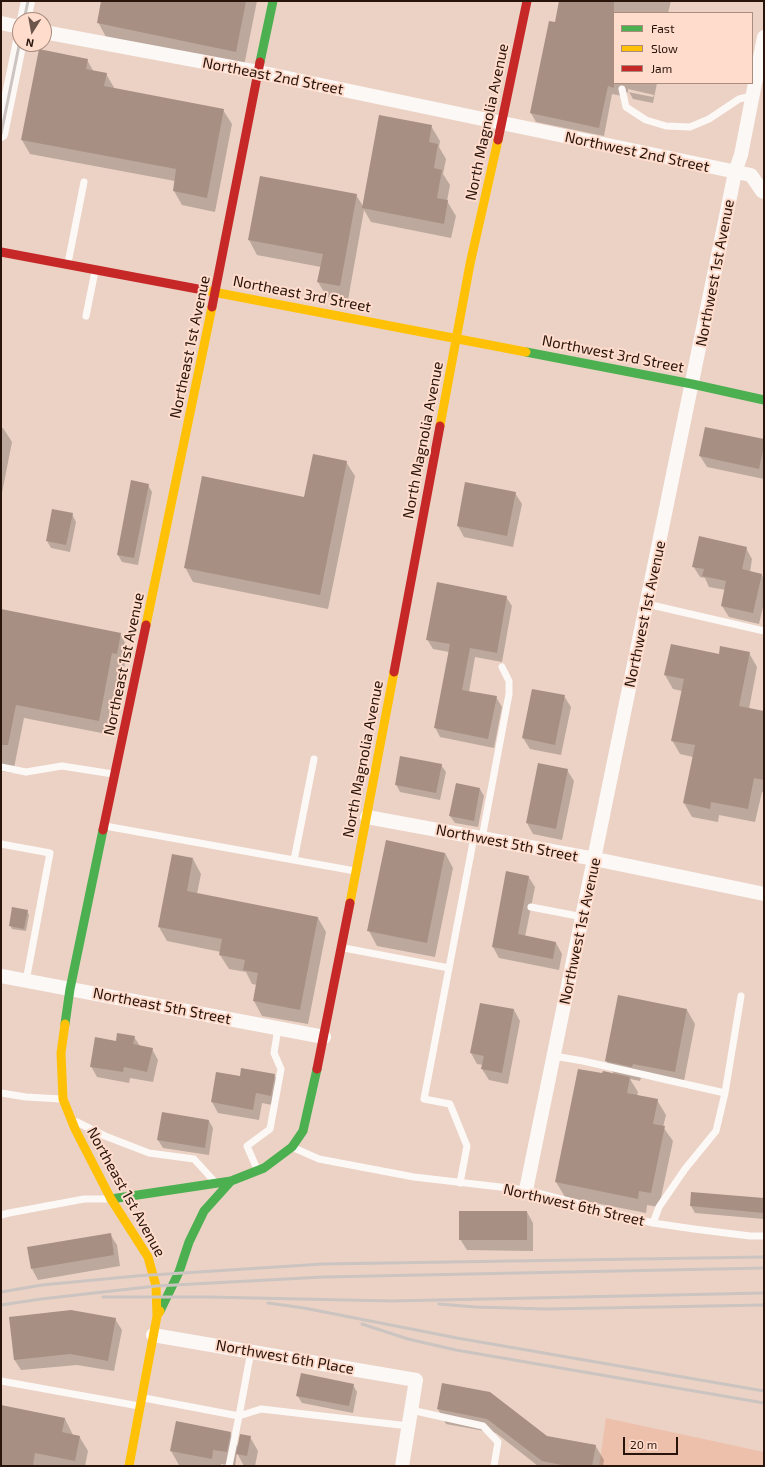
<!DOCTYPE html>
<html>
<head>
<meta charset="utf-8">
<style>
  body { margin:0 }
  #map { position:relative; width:765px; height:1467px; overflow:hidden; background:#ebd2c5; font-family:"Exo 2",sans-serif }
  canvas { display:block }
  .frame { position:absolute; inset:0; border:2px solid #28140a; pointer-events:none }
  .legend { position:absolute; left:613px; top:12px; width:140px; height:72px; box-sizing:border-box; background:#ffdccc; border:1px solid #a98c7e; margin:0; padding:5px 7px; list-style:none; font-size:12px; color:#28140a }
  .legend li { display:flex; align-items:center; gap:8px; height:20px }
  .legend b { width:20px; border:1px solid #a98c7e }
  .north { position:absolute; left:12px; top:12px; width:40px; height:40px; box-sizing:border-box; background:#ffdccc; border:1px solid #a98c7e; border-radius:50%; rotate:191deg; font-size:11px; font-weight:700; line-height:16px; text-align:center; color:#28140a }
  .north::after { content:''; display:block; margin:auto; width:14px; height:18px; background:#6c564b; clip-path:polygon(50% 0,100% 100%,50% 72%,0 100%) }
  .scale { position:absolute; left:623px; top:1437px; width:55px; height:18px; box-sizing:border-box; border:2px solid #28140a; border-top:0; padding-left:5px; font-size:12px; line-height:14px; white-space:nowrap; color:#28140a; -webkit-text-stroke:3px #ffdccc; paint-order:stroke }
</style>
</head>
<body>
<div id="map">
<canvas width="765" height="1467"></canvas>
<div class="frame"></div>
<ul class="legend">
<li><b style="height:5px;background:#4caf50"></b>Fast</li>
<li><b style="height:5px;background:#ffc107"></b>Slow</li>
<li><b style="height:5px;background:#c62828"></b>Jam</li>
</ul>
<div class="north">N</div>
<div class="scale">20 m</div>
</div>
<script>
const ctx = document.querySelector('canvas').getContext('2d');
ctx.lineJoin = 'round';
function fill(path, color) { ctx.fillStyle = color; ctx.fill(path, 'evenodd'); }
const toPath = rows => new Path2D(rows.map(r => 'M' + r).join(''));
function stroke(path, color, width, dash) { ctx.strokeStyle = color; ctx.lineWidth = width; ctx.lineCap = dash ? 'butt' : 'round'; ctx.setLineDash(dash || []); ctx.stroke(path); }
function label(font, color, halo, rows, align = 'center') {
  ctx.font = font + ' "Exo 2",sans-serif'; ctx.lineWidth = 4; ctx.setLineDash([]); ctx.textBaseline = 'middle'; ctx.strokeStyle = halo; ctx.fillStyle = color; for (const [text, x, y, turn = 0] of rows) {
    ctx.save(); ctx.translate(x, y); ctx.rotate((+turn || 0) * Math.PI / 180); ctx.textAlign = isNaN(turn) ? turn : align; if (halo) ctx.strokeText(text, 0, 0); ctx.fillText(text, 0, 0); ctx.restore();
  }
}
const green = toPath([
  [606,1418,764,1452,764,1466,599,1466]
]);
const shadow = toPath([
  [102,1,257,1,244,66,106,37,98,22],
  [560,1,671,1,668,13,614,13,614,83,657,83,653,103,633,99,629,92,624,93,622,96,612,94,604,136,536,122,531,113,550,22,556,24],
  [628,89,654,95,653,97,628,92],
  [87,60,94,72,106,74,115,89,223,110,232,124,215,212,182,205,174,191,175,181,30,154,22,140],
  [431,126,440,141,439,147,446,159,443,174,450,185,447,201,456,216,451,238,371,222,364,210,348,300,327,297,318,282,321,267,257,255,249,240,261,177,356,195,363,206],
  [1,428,3,428,12,442,1,498],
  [764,440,764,479,707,467,700,456],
  [346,462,355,476,328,609,193,582,185,567,305,498],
  [148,485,152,492,138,565,122,562,118,555],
  [515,493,522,504,513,547,464,537,458,526],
  [72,514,76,522,70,552,51,548,47,541],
  [746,548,752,559,750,572,761,574,764,579,764,603,759,624,729,617,722,606,726,590,709,587,705,578,700,577,693,566],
  [506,597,512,606,502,662,475,657,469,692,496,697,502,707,494,748,440,737,435,727,449,652,433,649,427,639],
  [1,610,120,634,128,648,124,668,120,667,107,734,24,718,13,773,1,771],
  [749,653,757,667,749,709,764,712,764,792,762,792,755,822,719,815,718,822,692,817,684,803,693,757,680,754,672,740,682,691,673,689,665,675,720,655],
  [564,696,571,707,561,755,530,749,523,738],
  [539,764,567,770,574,781,562,840,533,834,527,823],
  [441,765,446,772,440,800,400,792,396,784],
  [480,789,484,796,478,827,455,823,450,816],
  [445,853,453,868,435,957,377,946,369,931],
  [193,859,201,874,197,894,318,918,326,932,308,1024,262,1016,254,1001,257,985,252,984,246,972,229,969,220,955,221,952,167,941,159,927],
  [507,872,528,876,535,887,525,937,556,943,562,954,559,970,499,958,493,947],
  [27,911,29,915,26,931,12,929,10,925],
  [514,1010,520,1021,508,1084,489,1080,482,1069,483,1065,477,1064,471,1053],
  [687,1010,695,1024,683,1086,641,1078,640,1081,630,1079,638,1092,637,1096,657,1100,666,1115,663,1127,673,1141,659,1207,647,1205,646,1213,565,1197,556,1182,603,1075,614,1074,606,1061],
  [134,1037,140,1046,152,1049,158,1060,153,1082,130,1078,129,1083,97,1077,91,1066,117,1042],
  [217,1073,240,1077,274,1075,281,1086,277,1106,262,1103,259,1120,218,1113,212,1102],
  [163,1114,209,1121,213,1128,209,1155,163,1148,158,1140],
  [692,1193,764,1199,764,1219,695,1213,691,1206],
  [527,1212,533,1223,533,1251,467,1250,460,1239],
  [110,1234,117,1245,120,1266,38,1280,32,1269],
  [115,1319,122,1330,114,1371,77,1365,21,1370,14,1359],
  [443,1384,546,1437,595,1445,604,1460,603,1466,538,1466,496,1433,446,1424,438,1409],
  [353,1385,357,1392,353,1413,302,1403,297,1395],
  [1,1406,65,1419,73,1435,79,1436,88,1451,85,1466,1,1466],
  [230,1433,239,1448,250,1437,258,1451,255,1466,244,1466,237,1453,235,1466,221,1464,221,1466,184,1466,179,1465,171,1451]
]);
const building = toPath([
  [101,1,246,1,236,52,97,23],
  [559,1,614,1,614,88,608,86,599,128,530,113,549,21,555,22],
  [39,49,88,59,86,69,107,73,104,86,224,109,207,198,173,191,176,169,21,140],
  [379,115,432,125,429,142,438,144,434,168,442,170,437,198,448,200,444,224,362,208],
  [260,176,357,194,340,286,317,282,323,254,248,240],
  [705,427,764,439,764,446,759,469,699,456],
  [313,454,347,461,320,595,184,568,202,476,304,497],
  [131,480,149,484,134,558,117,555],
  [465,482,516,492,507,536,457,526],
  [52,509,73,513,66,545,46,541],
  [699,536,747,547,742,569,762,574,753,613,721,606,726,581,702,576,704,569,692,567],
  [437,582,507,596,497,653,470,648,462,690,497,696,488,739,434,728,450,644,426,640],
  [1,609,121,633,117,654,112,653,99,721,16,705,8,745,1,745],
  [671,644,719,654,720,646,750,652,739,706,764,711,764,780,754,778,748,809,711,802,710,809,683,803,695,745,671,741,684,679,664,675],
  [532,689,565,695,555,745,522,738],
  [400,756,442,764,436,793,395,785],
  [538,763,568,769,556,829,526,823],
  [456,783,480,788,474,821,449,816],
  [386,840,445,853,427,943,367,931],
  [172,854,193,858,187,891,318,917,300,1010,253,1001,258,973,243,970,245,960,219,955,222,939,158,927],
  [506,871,529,876,518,934,556,942,553,959,492,947],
  [12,907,28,910,24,929,9,926],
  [618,995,687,1009,675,1072,633,1064,632,1067,605,1061],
  [480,1003,514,1009,502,1073,481,1069,484,1056,470,1053],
  [117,1033,135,1036,133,1044,153,1048,147,1072,124,1067,123,1072,90,1067,95,1037,116,1041],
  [241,1068,275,1074,271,1096,256,1093,253,1110,211,1102,216,1072,240,1076],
  [578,1069,602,1073,603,1071,630,1077,627,1093,658,1099,653,1124,665,1126,651,1193,639,1191,638,1199,555,1182],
  [162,1112,209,1120,205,1148,157,1140],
  [691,1192,764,1198,764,1213,690,1206],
  [459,1211,527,1211,527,1240,459,1240],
  [111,1233,114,1255,31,1269,27,1247],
  [71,1310,116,1318,108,1361,70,1354,14,1360,9,1317],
  [301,1373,354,1384,349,1406,296,1396],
  [442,1383,490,1392,547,1436,596,1445,592,1466,567,1466,542,1461,487,1419,437,1409],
  [1,1405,65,1418,62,1432,80,1436,75,1461,35,1453,33,1466,1,1466],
  [176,1421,231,1432,227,1452,213,1450,212,1459,170,1451],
  [240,1434,251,1436,247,1456,236,1454]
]);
const lane = toPath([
  [622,89,626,107,646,120,666,126,690,127,709,119,739,99,752,96],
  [68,263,84,182],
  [86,316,95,271],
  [647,604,764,631],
  [1,767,26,772,62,766,113,774],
  [105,826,355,871],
  [482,838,509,694,509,681,502,667],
  [1,844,50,853,26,981],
  [294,860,314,759],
  [531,907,583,917],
  [344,948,449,968,474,837],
  [449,968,424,1099,450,1104,467,1146,460,1183],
  [554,1056,583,1061,725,1093],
  [1,1093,26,1097,61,1099],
  [77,1122,105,1136,149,1153,194,1159,214,1181],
  [294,1148,319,1159,414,1177,526,1190,653,1223,694,1229,750,1236,764,1236],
  [257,1169,247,1146,270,1129,281,1069,274,1053,278,1028],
  [1,1215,9,1213,84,1199,109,1199],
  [653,1223,659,1207,685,1169,716,1131,725,1093,741,996],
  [1,1381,139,1406],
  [144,1398,239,1416,251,1351],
  [411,1410,483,1426,498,1442,494,1466],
  [229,1466,239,1416,261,1409,409,1426]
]);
const street = toPath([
  [24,20,28,1],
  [1,23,20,27],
  [44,32,258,72,751,175,762,191,764,192],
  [1,134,20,41],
  [367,817,595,859,764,894],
  [1,976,324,1037],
  [526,1190,731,192,735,172,741,155,764,37],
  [153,1335,416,1380,402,1466]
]);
const fast = toPath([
  [260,62,273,1],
  [526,352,692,384,764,400],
  [65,1024,70,989,103,830],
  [111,1199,231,1181],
  [160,1311,179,1272,189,1242,204,1211,231,1181,264,1168,292,1147,303,1131,317,1069]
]);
const slow = toPath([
  [203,290,526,352],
  [440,426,470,264,498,140],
  [146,625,212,307],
  [350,903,394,672],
  [65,1024,61,1053,63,1099,75,1129,111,1199,148,1257,156,1286,157,1316],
  [129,1466,157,1316,160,1311]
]);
const jam = toPath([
  [498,140,527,1],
  [1,252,203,290],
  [212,307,260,62],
  [394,672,440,426],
  [103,830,146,625],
  [317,1069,350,903]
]);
const rail = toPath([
  [24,20,28,1],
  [1,134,20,41],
  [1,1292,42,1285,136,1276,323,1264,764,1257],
  [103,1297,208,1297,392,1301,764,1293],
  [268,1303,304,1308,457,1338,764,1391],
  [439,1304,475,1307,547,1309,764,1305],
  [1,1305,41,1299,156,1286,323,1277,764,1268],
  [362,1324,408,1339,456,1350,764,1403]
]);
const streetNames = [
  ["Northeast 2nd Street",273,76,11],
  ["North Magnolia Avenue",487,122,-78],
  ["Northwest 2nd Street",637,152,12],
  ["Northwest 1st Avenue",715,273,-79],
  ["Northeast 3rd Street",302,294,11],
  ["Northeast 1st Avenue",190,347,-78],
  ["Northwest 3rd Street",613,354,11],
  ["North Magnolia Avenue",423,440,-79],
  ["Northwest 1st Avenue",645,614,-78],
  ["Northeast 1st Avenue",124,664,-78],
  ["North Magnolia Avenue",363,759,-79],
  ["Northwest 5th Street",507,843,11],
  ["Northwest 1st Avenue",580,931,-78],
  ["Northeast 5th Street",162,1006,11],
  ["Northeast 1st Avenue",126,1192,61],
  ["Northwest 6th Street",574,1205,13],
  ["Northwest 6th Place",285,1357,10]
];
fill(green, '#edc0ab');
fill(shadow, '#0003');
fill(building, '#a78f84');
stroke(lane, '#fcf8f6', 7);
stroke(street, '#fcf8f6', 14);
stroke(fast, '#4caf50', 9);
stroke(slow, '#ffc107', 9);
stroke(jam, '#c62828', 9);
stroke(rail, '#cbc4c0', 3);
label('15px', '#28140a', '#ffdccc', streetNames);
</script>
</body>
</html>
